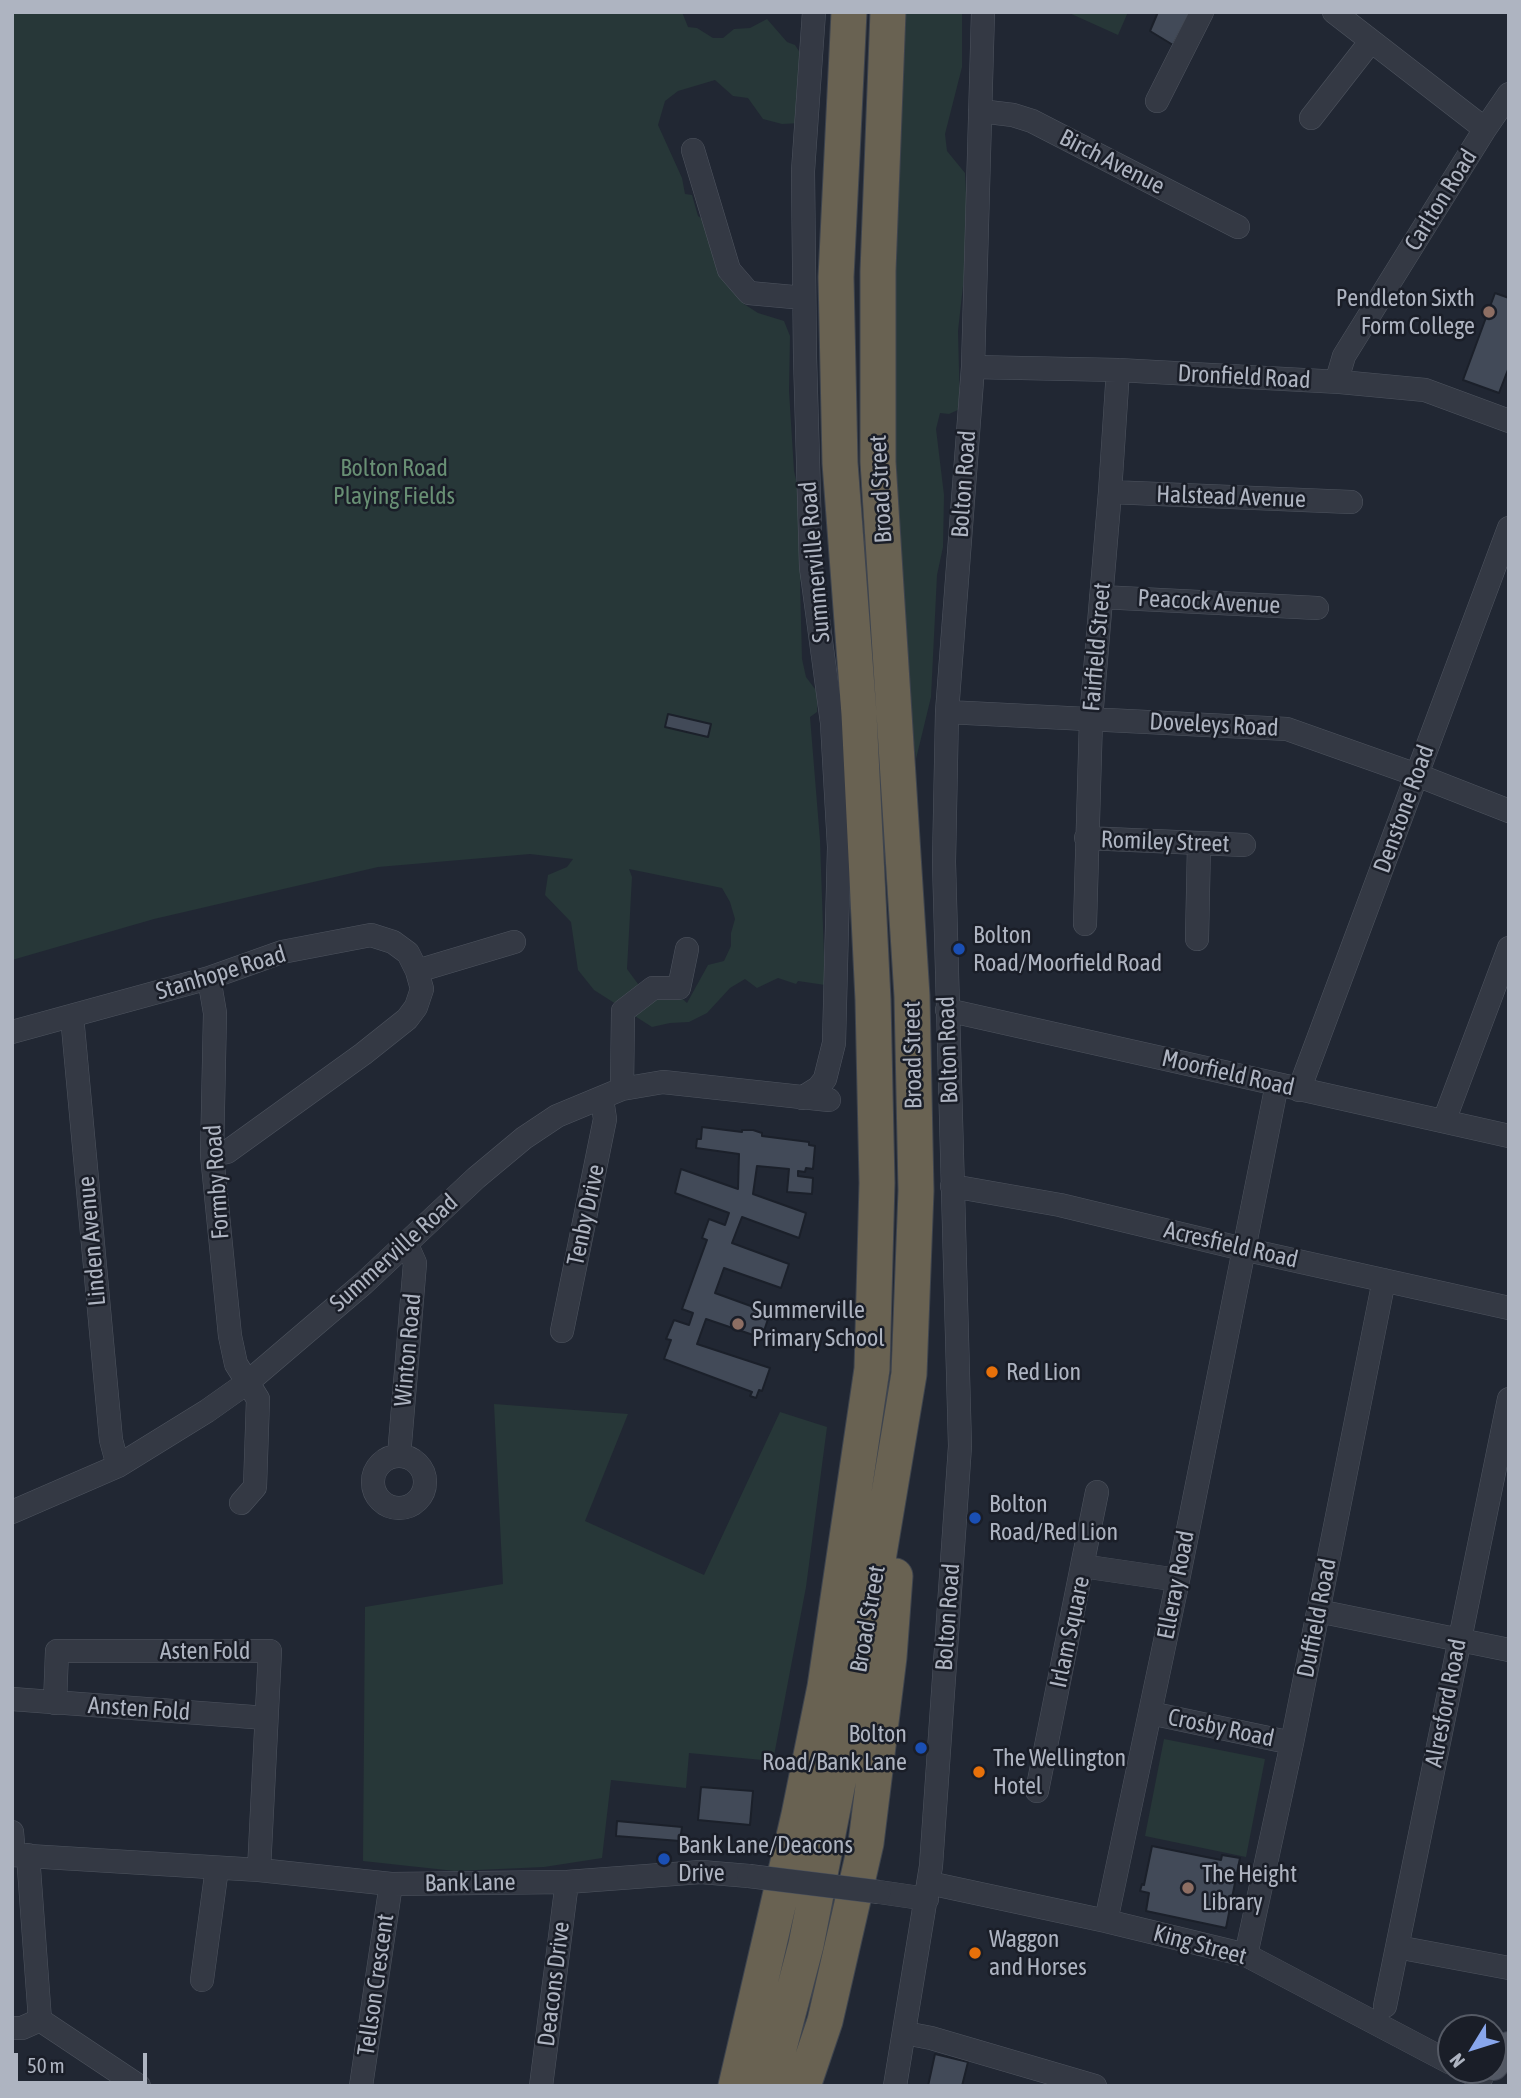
<!DOCTYPE html>
<html>
<head>
<meta charset="utf-8">
<style>
  body { margin:0 }
  #map { position:relative; width:1521px; height:2098px; overflow:hidden; background:#212733; font-family:"Asap Condensed",sans-serif }
  canvas { display:block }
  .frame { position:absolute; inset:0; border:14px solid #aeb4c1; pointer-events:none }
  .north { position:absolute; left:1437px; top:2014px; width:70px; height:70px; box-sizing:border-box; background:#1a1e28; border:2px solid #555a65; border-radius:50%; rotate:232deg; font-size:19px; font-weight:700; line-height:28px; text-align:center; color:#aeb4c1 }
  .north::after { content:''; display:block; margin:auto; width:24px; height:32px; background:#88a6ec; clip-path:polygon(50% 0,100% 100%,50% 72%,0 100%) }
  .scale { position:absolute; left:14px; top:2053px; width:133px; height:32px; box-sizing:border-box; border:4px solid #aeb4c1; border-top:0; padding-left:9px; font-size:21px; line-height:24px; white-space:nowrap; color:#aeb4c1; -webkit-text-stroke:5px #1a1e28; paint-order:stroke }
</style>
</head>
<body>
<div id="map">
<canvas width="1521" height="2098"></canvas>
<div class="frame"></div>
<div class="north">N</div>
<div class="scale">50 m</div>
</div>
<script>
const ctx = document.querySelector('canvas').getContext('2d');
ctx.lineJoin = 'round';
function fill(path, color) { ctx.fillStyle = color; ctx.fill(path, 'evenodd'); }
const toPath = rows => new Path2D(rows.map(r => 'M' + r).join(''));
function stroke(path, color, width, dash) { ctx.strokeStyle = color; ctx.lineWidth = width; ctx.lineCap = dash ? 'butt' : 'round'; ctx.setLineDash(dash || []); ctx.stroke(path); }
function label(font, color, halo, rows, align = 'center') {
  ctx.font = font + ' "Asap Condensed",sans-serif'; ctx.lineWidth = 5; ctx.setLineDash([]); ctx.textBaseline = 'middle'; ctx.strokeStyle = halo; ctx.fillStyle = color; for (const [text, x, y, turn = 0] of rows) {
    ctx.save(); ctx.translate(x, y); ctx.rotate((+turn || 0) * Math.PI / 180); ctx.textAlign = isNaN(turn) ? turn : align; if (halo) ctx.strokeText(text, 0, 0); ctx.fillText(text, 0, 0); ctx.restore();
  }
}
const green = toPath([
  [12,12,682,12,688,27,697,28,713,38,723,38,734,29,750,28,767,19,787,42,795,45,804,59,801,123,782,124,763,119,748,98,733,96,715,80,678,91,665,101,658,125,682,178,685,194,692,195,698,216,704,220,725,281,744,304,758,313,784,321,790,336,789,391,794,471,800,497,807,551,800,583,802,659,806,677,818,693,817,712,810,717,820,840,825,985,798,981,796,984,778,978,757,988,745,979,730,988,707,1013,689,1022,670,1023,652,1027,594,990,578,970,571,922,545,895,548,875,567,867,573,859,530,854,378,867,154,919,12,960],
  [629,869,722,888,730,902,735,919,731,933,731,946,724,961,708,965,687,1003,676,993,659,996,638,984,627,969,632,877],
  [905,12,962,12,962,67,945,134,947,151,965,173,967,211,965,268,958,331,960,409,949,414,940,413,936,429,944,495,943,547,937,575,931,697,916,759,909,704,887,355,896,267,891,225],
  [1067,12,1128,12,1118,35],
  [494,1404,628,1414,585,1521,704,1575,780,1412,827,1427,806,1587,773,1761,689,1753,686,1788,611,1780,602,1858,544,1867,455,1871,363,1861,365,1607,503,1584],
  [1164,1739,1265,1759,1246,1857,1145,1836]
]);
const building = toPath([
  [1158,12,1190,12,1173,45,1150,31,1158,12],
  [1495,293,1509,298,1509,367,1499,393,1463,380,1495,293],
  [668,714,711,724,708,737,665,727,668,714],
  [702,1127,742,1132,742,1130,753,1130,762,1133,762,1136,809,1142,809,1145,815,1146,813,1169,806,1168,805,1172,798,1171,798,1176,813,1178,812,1194,787,1192,789,1169,757,1166,753,1194,806,1213,799,1238,742,1217,732,1243,789,1264,781,1288,724,1268,715,1293,770,1313,764,1331,761,1330,759,1337,706,1319,697,1344,770,1368,762,1391,759,1390,756,1398,750,1396,752,1392,664,1359,671,1340,666,1339,674,1320,689,1325,693,1313,682,1309,707,1240,702,1238,709,1219,725,1225,729,1213,675,1193,681,1169,738,1189,739,1154,696,1148,697,1139,701,1139,702,1127],
  [701,1787,753,1791,750,1825,698,1820,701,1787],
  [617,1821,682,1827,680,1841,616,1836,617,1821],
  [1152,1846,1221,1860,1222,1855,1240,1858,1226,1928,1146,1911,1149,1893,1140,1891,1142,1884,1144,1885,1152,1846],
  [935,2054,968,2062,962,2086,928,2086,935,2054]
]);
const minor = toPath([
  [1334,12,1485,129],
  [1157,101,1202,12],
  [980,111,1013,115,1032,121,1238,227],
  [1311,118,1371,41],
  [693,150,729,270,749,293,804,298],
  [973,367,1118,370,1340,382,1425,390,1509,421],
  [1340,382,1339,373,1344,356,1485,129,1509,94],
  [1110,492,1351,502],
  [1101,597,1317,608],
  [947,712,1287,729,1417,775,1509,811],
  [1086,838,1244,845],
  [1085,924,1091,719,1110,492,1118,370],
  [1197,939,1199,844],
  [417,971,514,942],
  [209,978,215,1013,212,1155,230,1336,236,1364,258,1399,255,1487,241,1503],
  [947,1010,1509,1136],
  [72,1016,111,1440,118,1466],
  [12,1032,209,978,282,952,371,935,393,942,408,953,417,971,422,989,416,1007,407,1019,363,1054,227,1152,212,1155],
  [622,1089,623,1011,653,988,679,988,687,949],
  [1299,1090,1509,528],
  [802,1098,818,1088,825,1079,834,1043,839,847,832,723,811,567,805,357,803,171,814,12],
  [1444,1121,1509,948],
  [952,1186,1060,1205,1243,1249,1509,1308],
  [562,1331,605,1119,602,1099],
  [399,1456,415,1263,407,1245],
  '373 1482a26 26 0 1 1 52 0a26 26 0 1 1-52 0Z',
  [12,1512,118,1466,207,1411,248,1382,364,1283,476,1178,524,1138,557,1116,622,1089,663,1082,829,1100],
  [1082,1566,1097,1492],
  [1318,1611,1509,1650],
  [12,1699,266,1718],
  [55,1703,57,1651,270,1651,259,1870],
  [1150,1713,1292,1743],
  [1037,1791,1082,1566,1178,1580],
  [12,1832,14,1855],
  [12,1855,259,1870,391,1884,567,1882,701,1872,749,1876],
  [28,1855,40,2020,139,2086],
  [929,1883,1106,1921,1246,1955,1451,2063],
  [879,1892,927,1899],
  [1106,1921,1178,1580,1277,1084],
  [1397,1947,1509,1968],
  [1246,1955,1292,1743,1384,1280],
  [202,1980,217,1868],
  [1385,2006,1509,1399],
  [12,2028,22,2028,40,2020],
  [905,2033,931,2038,1095,2086],
  [1465,2070,1481,2079],
  [361,2086,391,1884],
  [541,2086,567,1882],
  [895,2086,931,1866,960,1446,944,862,947,712,973,367,983,12]
]);
const major = toPath([
  [1493,2065,1509,2047]
]);
const highway = toPath([
  [736,2086,799,1815,825,1687,872,1369,877,1183,873,1000,859,714,840,463,836,277,849,12],
  [769,2086,806,1945,856,1691,909,1374,916,1191,912,996,878,462,878,271,888,12],
  [803,2086,825,2021,866,1843,889,1657,895,1576]
]);
const minorBridge = toPath([
  [749,1876,879,1892]
]);
const markers = [
  [1489,312,7,"#8d6e63"],
  [959,949,7,"#1a4fb4"],
  [738,1324,7,"#8d6e63"],
  [992,1372,7,"#e8710a"],
  [975,1518,7,"#1a4fb4"],
  [921,1748,7,"#1a4fb4"],
  [979,1772,7,"#e8710a"],
  [664,1859,7,"#1a4fb4"],
  [1188,1888,7,"#8d6e63"],
  [975,1953,7,"#e8710a"]
];
const streetNames = [
  ["Birch Avenue",1112,162,27],
  ["Carlton Road",1441,200,-58],
  ["Dronfield Road",1244,377,3],
  ["Bolton Road",964,484,-86],
  ["Broad Street",881,489,-93],
  ["Halstead Avenue",1231,497,2],
  ["Summerville Road",815,562,-95],
  ["Peacock Avenue",1209,602,3],
  ["Fairfield Street",1097,647,-85],
  ["Doveleys Road",1214,725,3],
  ["Denstone Road",1404,809,-70],
  ["Romiley Street",1165,842,2],
  ["Stanhope Road",221,973,-17],
  ["Bolton Road",948,1050,-92],
  ["Broad Street",913,1055,-91],
  ["Moorfield Road",1228,1073,13],
  ["Formby Road",217,1182,-94],
  ["Tenby Drive",586,1215,-78],
  ["Linden Avenue",92,1241,-95],
  ["Acresfield Road",1231,1245,13],
  ["Summerville Road",394,1253,-42],
  ["Winton Road",408,1350,-85],
  ["Elleray Road",1176,1585,-79],
  ["Bolton Road",948,1617,-86],
  ["Duffield Road",1317,1618,-79],
  ["Broad Street",868,1619,-80],
  ["Irlam Square",1070,1632,-78],
  ["Asten Fold",205,1651],
  ["Alresford Road",1446,1703,-79],
  ["Ansten Fold",139,1709,4],
  ["Crosby Road",1221,1728,12],
  ["Bank Lane",470,1883,-1],
  ["King Street",1200,1945,15],
  ["Deacons Drive",554,1984,-83],
  ["Tellson Crescent",376,1985,-82]
];
const poiNames = [
  ["Pendleton Sixth",1475,298,"right"],
  ["Form College",1475,326,"right"],
  ["Bolton",973,935],
  ["Road/Moorfield Road",973,963],
  ["Summerville",752,1310],
  ["Primary School",752,1338],
  ["Red Lion",1006,1372],
  ["Bolton",989,1504],
  ["Road/Red Lion",989,1532],
  ["Bolton",907,1734,"right"],
  ["Road/Bank Lane",907,1762,"right"],
  ["The Wellington",993,1758],
  ["Hotel",993,1786],
  ["Bank Lane/Deacons",678,1845],
  ["Drive",678,1873],
  ["The Height",1202,1874],
  ["Library",1202,1902],
  ["Waggon",989,1939],
  ["and Horses",989,1967]
];
const parkNames = [
  ["Bolton Road",394,468],
  ["Playing Fields",394,496]
];
fill(green, '#273738');
fill(building, '#424a58');
stroke(building, '#1b202a', 2);
stroke(minor, '#4e545f', 24);
stroke(major, '#3d424e', 32);
stroke(highway, '#3e444e', 37);
stroke(minor, '#343944', 23);
stroke(major, '#525864', 30);
stroke(highway, '#696252', 35);
stroke(minorBridge, '#4e545f', 24, []);
stroke(minorBridge, '#343944', 23);
for (const [x, y, r, color] of markers) { const dot = new Path2D(); dot.arc(x, y, r, 0, 2 * Math.PI); ctx.fillStyle = color; ctx.fill(dot); stroke(dot, '#1a1e28', 2.5); }
label('24px', '#aeb4c1', '#1a1e28', streetNames);
label('24px', '#aeb4c1', '#1a1e28', poiNames, 'left');
label('24px', '#688f74', '#1a1e28', parkNames);
</script>
</body>
</html>
